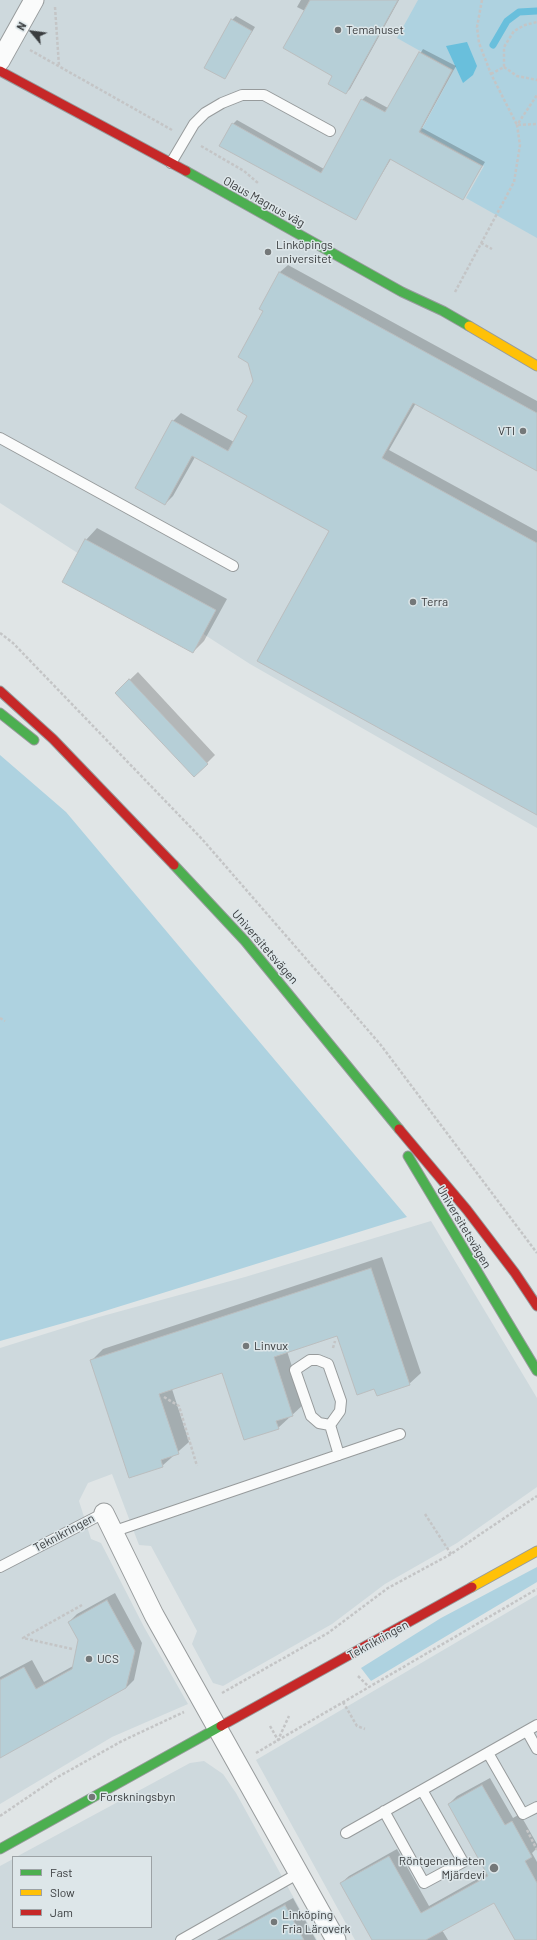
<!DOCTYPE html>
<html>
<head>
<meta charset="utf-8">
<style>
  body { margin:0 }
  #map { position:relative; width:537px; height:1940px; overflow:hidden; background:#e0e5e6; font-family:Barlow,sans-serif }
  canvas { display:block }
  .legend { position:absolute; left:12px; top:1856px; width:140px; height:72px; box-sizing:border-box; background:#dde6e9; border:1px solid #9ca2a5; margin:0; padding:5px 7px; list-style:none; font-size:12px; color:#3a3d3f }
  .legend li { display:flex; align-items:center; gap:8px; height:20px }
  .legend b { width:20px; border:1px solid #9ca2a5 }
  .north { position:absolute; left:12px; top:12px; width:40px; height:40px; -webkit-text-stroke:3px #dde6e9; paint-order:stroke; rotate:299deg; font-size:11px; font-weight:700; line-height:16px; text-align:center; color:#3a3d3f }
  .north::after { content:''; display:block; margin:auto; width:14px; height:18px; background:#3a3d3f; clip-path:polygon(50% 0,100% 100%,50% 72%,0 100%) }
</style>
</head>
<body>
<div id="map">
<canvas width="537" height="1940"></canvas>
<ul class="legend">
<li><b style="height:5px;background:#4caf50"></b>Fast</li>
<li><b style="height:5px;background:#ffc107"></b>Slow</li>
<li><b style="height:5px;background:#c62828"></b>Jam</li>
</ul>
<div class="north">N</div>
</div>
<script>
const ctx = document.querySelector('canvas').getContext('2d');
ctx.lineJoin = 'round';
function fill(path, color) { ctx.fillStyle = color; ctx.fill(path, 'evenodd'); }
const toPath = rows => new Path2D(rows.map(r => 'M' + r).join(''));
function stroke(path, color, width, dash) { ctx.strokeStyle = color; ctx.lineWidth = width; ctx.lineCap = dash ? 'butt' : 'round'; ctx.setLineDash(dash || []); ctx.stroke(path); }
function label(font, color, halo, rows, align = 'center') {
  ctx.font = font + ' Barlow,sans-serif'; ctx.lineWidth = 3; ctx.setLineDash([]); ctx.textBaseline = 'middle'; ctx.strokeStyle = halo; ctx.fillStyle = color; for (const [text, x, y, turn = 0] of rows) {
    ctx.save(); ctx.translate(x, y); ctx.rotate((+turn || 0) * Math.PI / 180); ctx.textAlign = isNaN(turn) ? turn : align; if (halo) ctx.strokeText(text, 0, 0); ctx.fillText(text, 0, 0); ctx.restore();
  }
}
const built = toPath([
  [0,0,537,0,537,828,250,664,0,503],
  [431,1221,537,1398,537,1487,457,1543,385,1584,332,1624,223,1686,213,1683,192,1644,197,1631,151,1546,139,1545,112,1474,88,1483,79,1501,91,1539,101,1543,144,1627,188,1704,112,1737,0,1804,0,1348,99,1317,245,1277],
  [537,1595,537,1940,355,1940,256,1760],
  [204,1761,223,1774,236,1793,317,1940,0,1940,0,1866,13,1859,13,1927,151,1927,151,1857,16,1857,190,1763]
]);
const green = toPath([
  [418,0,537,0,537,238,466,198,484,166,421,131,454,70,397,38],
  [0,755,66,812,407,1217,92,1315,0,1341],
  [537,1567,537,1582,371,1681,361,1668,441,1618]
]);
const water = toPath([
  [467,42,477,66,473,75,463,83,446,46]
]);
const shadow = toPath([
  [301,0,399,0,350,89,346,93,334,75,305,11,297,7],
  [236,16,255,27,224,78,232,20],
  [423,49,456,66,422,128,485,162,462,199,391,159,355,219,233,124,237,120,324,169,362,100,366,96,388,108],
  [288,265,537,401,537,470,416,403,389,450,537,531,537,814,330,531,195,457,173,496,165,504,173,421,181,413,234,442,249,415,265,311,260,309,280,272],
  [97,528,227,599,204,641,193,652,63,582,86,540],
  [138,672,215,755,194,776,116,693],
  [382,1257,421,1373,409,1384,375,1387,338,1335,287,1351,304,1404,278,1428,223,1372,172,1389,189,1442,162,1466,91,1361,103,1349],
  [115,1593,142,1643,134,1680,126,1688,0,1757,0,1677,32,1660,44,1682,73,1666,79,1640,69,1622,77,1614],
  [490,1778,513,1818,520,1814,537,1844,537,1848,532,1853,537,1862,537,1940,516,1940,494,1901,442,1930,448,1940,373,1940,341,1883,349,1876,397,1849,429,1906,488,1873,449,1804,457,1796],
  [293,1898,316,1940,217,1940]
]);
const stream = toPath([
  [493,45,507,21,519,12,537,11]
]);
const building = toPath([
  [310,0,398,0,346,94,328,84,332,76,283,48,310,0],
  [231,19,252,31,225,79,204,68,231,19],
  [419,52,452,70,419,132,482,166,463,200,390,159,356,220,219,146,232,123,321,173,361,99,385,112,419,52],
  [279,272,537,413,537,471,413,403,382,458,537,543,537,815,257,661,329,531,192,456,165,505,135,488,172,420,228,451,247,416,237,410,253,381,248,363,238,357,263,311,259,309,279,272],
  [85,539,216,610,193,653,62,582,85,539],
  [129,679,208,764,194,777,115,693,129,679],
  [371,1268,410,1385,377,1396,374,1389,357,1395,337,1336,274,1357,293,1416,276,1421,279,1429,244,1440,222,1373,159,1394,179,1454,161,1460,163,1467,129,1478,90,1360,371,1268],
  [107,1600,135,1651,126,1688,0,1758,0,1680,24,1667,36,1689,72,1669,78,1640,68,1622,107,1600],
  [482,1785,505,1825,512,1821,532,1857,525,1861,537,1883,537,1940,515,1940,494,1903,426,1940,372,1940,340,1883,389,1856,421,1913,488,1876,448,1804,482,1785],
  [285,1905,304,1940,221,1940,285,1905]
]);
const path = toPath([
  [482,0,477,27,479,43,491,74,517,125,537,124],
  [55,7,59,66],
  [30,50,172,130],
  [504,67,517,76,537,80],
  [491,74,504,67,504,47,514,31,525,25,537,22],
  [201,146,244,171,258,183],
  [481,243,492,249],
  [455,292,514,182,520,145,517,125,537,95],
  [0,633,13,643,202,839,380,1044,537,1253],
  [0,1018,5,1021],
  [333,1348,335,1341],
  [164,1397,179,1406,197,1466],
  [425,1514,451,1554],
  [72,1649,23,1638,82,1605],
  [358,1676,369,1687],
  [222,1693,328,1633,388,1588,451,1554,537,1496],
  [343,1702,357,1726,365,1729],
  [270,1726,278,1740,289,1716],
  [256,1753,537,1589],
  [0,1816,56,1778,122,1741,184,1712],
  [527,1830,537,1850]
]);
const lane = toPath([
  [171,163,194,124,205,113,222,103,242,95,264,95,330,131],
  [0,438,233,566],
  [310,1360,318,1360,328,1364,341,1401,340,1411,330,1425,319,1423,311,1416,295,1370,310,1360],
  [330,1425,339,1455],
  [112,1532,400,1434],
  [0,1567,104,1513],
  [527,1731,537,1749],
  [488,1753,523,1814,537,1807],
  [384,1811,424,1883,463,1862,422,1790],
  [346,1833,537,1725],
  [181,1940,299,1873]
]);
const street = toPath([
  [0,61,34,0],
  [104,1513,154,1615,336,1940]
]);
const fast = toPath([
  [186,171,402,292,443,311,469,326],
  [0,713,34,740],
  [174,865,245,941,399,1129],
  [408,1156,537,1371],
  [0,1849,221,1726]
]);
const slow = toPath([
  [469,326,537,366],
  [472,1587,537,1551]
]);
const jam = toPath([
  [0,71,186,171],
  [0,691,53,739,174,865],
  [399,1129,467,1210,515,1273,537,1306],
  [221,1726,472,1587]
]);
const markers = [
  [338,30,4,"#747879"],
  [268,252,4,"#747879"],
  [523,431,4,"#747879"],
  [413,602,4,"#747879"],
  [246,1346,4,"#747879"],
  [89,1659,4,"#747879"],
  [92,1797,4,"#747879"],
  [494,1868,5,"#747879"],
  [274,1922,4,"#747879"]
];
const poiNames = [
  ["Temahuset",346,30],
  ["Linköpings",276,245],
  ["universitet",276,259],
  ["VTI",515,431,"right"],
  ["Terra",421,602],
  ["Linvux",254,1346],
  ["UCS",97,1659],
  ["Forskningsbyn",100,1797],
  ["Röntgenenheten",485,1861,"right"],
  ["Mjärdevi",485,1875,"right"],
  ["Linköping",282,1915],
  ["Fria Läroverk",282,1929]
];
const streetNames = [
  ["Olaus Magnus väg",264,202,29],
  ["Universitetsvägen",265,947,49],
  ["Universitetsvägen",464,1227,59],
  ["Teknikringen",64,1533,-28],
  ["Teknikringen",378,1640,-29]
];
fill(built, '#ced9dd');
fill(green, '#aed2e0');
fill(water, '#69bfdc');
fill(shadow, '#0003');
stroke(stream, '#69bfdc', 7);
fill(building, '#b6cfd7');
stroke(building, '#bbbebf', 1);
stroke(lane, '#979b9c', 12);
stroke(street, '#979b9c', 21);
stroke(fast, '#979b9c', 11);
stroke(slow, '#979b9c', 11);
stroke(jam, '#979b9c', 11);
stroke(path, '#c4c5c6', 2.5, [3, 2]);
stroke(lane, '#fafbfb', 10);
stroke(street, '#fafbfb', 19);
stroke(fast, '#4caf50', 9);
stroke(slow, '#ffc107', 9);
stroke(jam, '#c62828', 9);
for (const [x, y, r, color] of markers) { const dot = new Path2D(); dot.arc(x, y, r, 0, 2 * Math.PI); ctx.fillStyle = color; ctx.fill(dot); stroke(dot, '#dde6e9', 1.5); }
label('12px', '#3a3d3f', '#dde6e9', poiNames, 'left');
label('12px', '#3a3d3f', '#dde6e9', streetNames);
</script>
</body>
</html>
